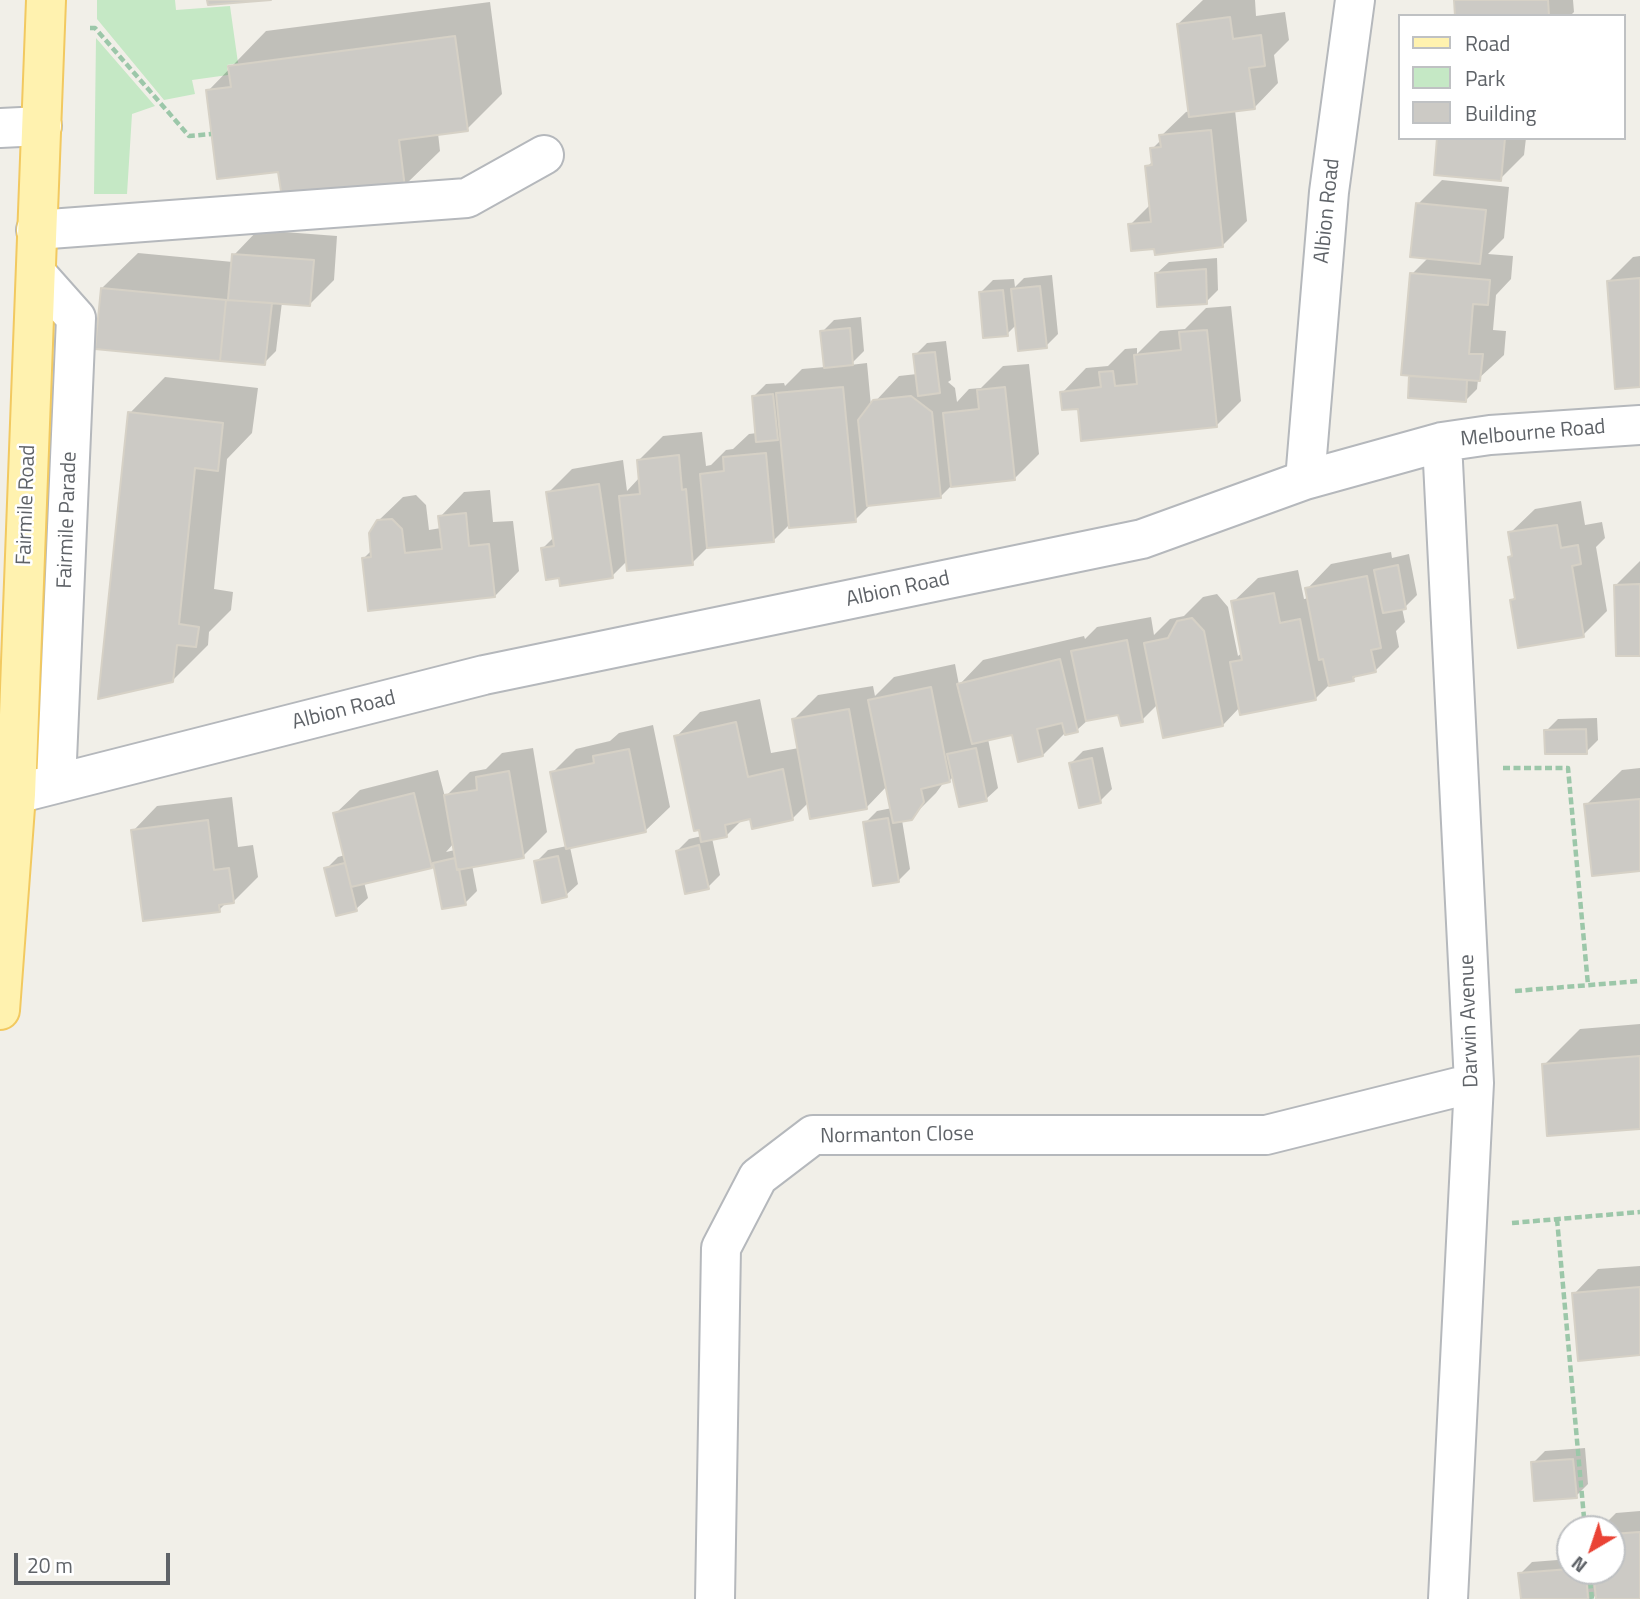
<!DOCTYPE html>
<html>
<head>
<meta charset="utf-8">
<style>
  body { margin:0 }
  #map { position:relative; width:1640px; height:1599px; overflow:hidden; background:#f1efe8; font-family:"Titillium Web",sans-serif }
  canvas { display:block }
  .legend { position:absolute; left:1398px; top:14px; width:228px; height:126px; box-sizing:border-box; background:#fff; border:2px solid #bfc1c3; margin:0; padding:9px 12px; list-style:none; font-size:21px; color:#5f6368 }
  .legend li { display:flex; align-items:center; gap:14px; height:35px }
  .legend b { width:35px; border:2px solid #bfc1c3 }
  .north { position:absolute; left:1556px; top:1515px; width:70px; height:70px; box-sizing:border-box; background:#fff; border:2px solid #bfc1c3; border-radius:50%; rotate:219deg; font-size:19px; font-weight:700; line-height:28px; text-align:center; color:#5f6368 }
  .north::after { content:''; display:block; margin:auto; width:24px; height:32px; background:#ea4335; clip-path:polygon(50% 0,100% 100%,50% 72%,0 100%) }
  .scale { position:absolute; left:14px; top:1553px; width:156px; height:32px; box-sizing:border-box; border:4px solid #5f6368; border-top:0; padding-left:9px; font-size:21px; line-height:24px; white-space:nowrap; color:#5f6368; -webkit-text-stroke:5px #fff; paint-order:stroke }
</style>
</head>
<body>
<div id="map">
<canvas width="1640" height="1599"></canvas>
<ul class="legend">
<li><b style="height:9px;background:#fff2af"></b>Road</li>
<li><b style="height:19px;background:#c5e8c5"></b>Park</li>
<li><b style="height:19px;background:#cccac5"></b>Building</li>
</ul>
<div class="north">N</div>
<div class="scale">20 m</div>
</div>
<script>
const ctx = document.querySelector('canvas').getContext('2d');
ctx.lineJoin = 'round';
function fill(path, color) { ctx.fillStyle = color; ctx.fill(path, 'evenodd'); }
const toPath = rows => new Path2D(rows.map(r => 'M' + r).join(''));
function stroke(path, color, width, dash) { ctx.strokeStyle = color; ctx.lineWidth = width; ctx.lineCap = dash ? 'butt' : 'round'; ctx.setLineDash(dash || []); ctx.stroke(path); }
function label(font, color, halo, rows, align = 'center') {
  ctx.font = font + ' "Titillium Web",sans-serif'; ctx.lineWidth = 5; ctx.setLineDash([]); ctx.textBaseline = 'middle'; ctx.strokeStyle = halo; ctx.fillStyle = color; for (const [text, x, y, turn = 0] of rows) {
    ctx.save(); ctx.translate(x, y); ctx.rotate((+turn || 0) * Math.PI / 180); ctx.textAlign = isNaN(turn) ? turn : align; if (halo) ctx.strokeText(text, 0, 0); ctx.fillText(text, 0, 0); ctx.restore();
  }
}
const green = toPath([
  [97,0,175,0,176,10,230,6,238,63,227,65,228,75,192,80,195,94,164,100,97,19],
  [96,38,155,106,132,114,127,194,94,194]
]);
const shadow = toPath([
  [1203,0,1255,0,1256,16,1285,12,1289,40,1274,55,1278,83,1254,108,1235,110,1247,221,1222,246,1156,247,1130,225,1151,204,1147,167,1153,161,1152,149,1162,139,1161,136,1186,112,1190,111,1178,24],
  [1455,0,1573,0,1574,12,1570,16,1456,16],
  [490,2,502,94,467,129,438,133,440,151,404,186,280,170,208,91,266,31],
  [1439,138,1526,138,1524,155,1500,179],
  [1442,180,1509,187,1504,238,1488,254,1513,256,1511,279,1496,295,1493,330,1506,331,1504,355,1478,379,1477,389,1465,401,1411,376,1413,374,1412,274,1429,257,1418,204],
  [258,230,337,236,334,280,310,304,282,302,276,351,264,363,102,288,138,253,233,262,234,255],
  [1640,256,1640,385,1609,281,1633,257],
  [1217,258,1218,290,1206,302,1157,273,1169,262],
  [1052,275,1058,334,1046,346,1016,325,1007,334,981,292,993,280,1014,279,1015,287,1024,278],
  [1231,306,1241,401,1217,425,1079,407,1062,393,1086,368,1108,366,1125,349,1137,348,1137,354,1160,331,1185,329,1206,308],
  [861,317,864,351,850,365,867,363,871,406,899,376,917,374,915,355,927,343,946,341,951,380,948,382,955,388,957,402,969,389,981,388,1003,366,1029,364,1039,454,1014,479,952,485,940,497,871,504,855,520,790,524,774,540,709,546,692,563,627,561,612,576,560,576,543,548,554,537,548,493,572,469,623,460,627,491,640,477,639,460,663,436,702,432,706,466,711,465,726,450,733,449,749,434,757,433,754,396,766,384,784,383,785,386,802,369,825,367,822,332,834,320],
  [165,377,258,388,252,433,227,459,214,589,233,592,231,610,209,632,208,645,172,681,130,413],
  [490,490,493,522,513,521,519,571,495,596,364,558,372,550,378,521,403,497,416,495,426,505,429,530,441,528,440,517,464,492],
  [1581,501,1585,525,1602,522,1605,538,1596,547,1607,611,1583,635,1512,600,1516,596,1510,557,1513,554,1510,533,1535,509],
  [1391,552,1392,558,1409,554,1417,595,1405,607,1402,608,1405,622,1396,631,1399,647,1375,671,1359,674,1353,679,1330,684,1315,699,1240,707,1223,725,1158,704,1142,720,1120,713,1089,719,1077,730,1066,732,1043,755,1013,733,988,739,998,788,986,799,954,776,949,781,944,782,936,793,911,818,902,820,910,869,898,881,865,823,877,811,892,808,887,786,866,808,809,802,792,819,751,817,743,819,727,835,712,838,720,875,708,887,677,851,689,839,702,836,676,737,700,712,760,699,771,753,799,748,794,719,818,695,873,686,875,696,894,677,955,664,959,685,983,660,1084,636,1085,639,1097,627,1151,617,1154,635,1170,619,1184,616,1203,597,1217,594,1228,607,1238,656,1243,652,1233,602,1258,578,1298,570,1304,599,1309,598,1307,589,1331,564],
  [1640,561,1640,654,1615,586],
  [1597,718,1598,740,1586,752,1546,731,1558,719],
  [653,725,670,807,645,831,570,847,578,884,566,895,536,862,548,850,567,846,552,773,576,749,610,741,619,733],
  [1103,747,1112,789,1100,801,1071,763,1083,751],
  [533,748,547,832,523,856,472,865,477,891,465,903,443,907,435,862,431,866,364,882,368,898,356,909,326,869,338,857,345,855,335,814,360,790,438,770,445,797,470,772,486,769,502,753],
  [454,843,455,850,446,852],
  [1640,768,1640,870,1586,805,1622,770],
  [232,797,238,847,253,845,258,877,233,902,226,903,219,910,133,831,157,806],
  [1640,1024,1640,1128,1544,1065,1580,1029],
  [1640,1266,1640,1354,1574,1294,1598,1269],
  [1585,1448,1588,1484,1576,1496,1533,1463,1545,1451],
  [1640,1511,1640,1599,1597,1599,1597,1594,1592,1599,1523,1599,1520,1574,1532,1562,1570,1559,1570,1571,1612,1571,1612,1529,1600,1529,1616,1513]
]);
const building = toPath([
  [207,0,271,0,208,5,207,0],
  [1454,0,1548,0,1549,16,1455,16,1454,0],
  [1230,17,1233,39,1261,35,1265,66,1249,68,1255,109,1189,117,1177,24,1230,17],
  [455,36,468,131,399,140,405,188,283,204,278,172,217,179,206,90,231,87,228,66,455,36],
  [1211,130,1223,247,1155,255,1154,249,1131,251,1128,224,1151,222,1145,166,1152,165,1150,148,1161,147,1159,135,1211,130],
  [1437,138,1505,138,1501,181,1434,175,1437,138],
  [1416,203,1486,210,1480,264,1410,257,1416,203],
  [232,254,314,260,310,306,228,300,232,254],
  [1206,269,1207,304,1157,307,1155,273,1206,269],
  [1410,273,1490,280,1488,305,1473,304,1469,354,1483,354,1480,381,1401,375,1410,273],
  [1640,278,1640,387,1615,389,1607,281,1640,278],
  [1040,286,1047,348,1018,351,1011,289,1040,286],
  [101,288,226,300,220,361,95,349,101,288],
  [1003,290,1008,336,983,338,979,292,1003,290],
  [226,300,272,303,265,365,220,361,226,300],
  [850,328,853,365,824,368,820,331,850,328],
  [1207,330,1217,427,1081,441,1078,409,1062,410,1060,392,1101,387,1099,372,1113,371,1115,386,1137,384,1134,355,1181,350,1179,332,1207,330],
  [935,352,940,393,918,396,913,354,935,352],
  [1409,376,1467,380,1466,402,1408,398,1409,376],
  [843,387,856,522,789,528,776,393,843,387],
  [1005,387,1015,480,951,487,943,413,979,409,977,390,1005,387],
  [773,394,778,440,756,442,752,396,773,394],
  [911,396,932,412,941,498,867,506,858,420,873,400,911,396],
  [128,412,223,423,218,471,195,468,179,624,199,627,196,647,177,645,173,682,98,699,128,412],
  [766,453,774,542,707,548,700,474,724,471,723,457,766,453],
  [679,455,682,490,686,489,693,565,627,571,619,496,640,494,637,460,679,455],
  [599,484,613,578,560,586,559,578,546,580,541,548,554,546,546,492,599,484],
  [466,513,469,546,489,544,495,597,368,611,362,558,371,557,369,533,377,520,392,519,402,529,405,553,442,549,438,516,466,513],
  [1557,525,1561,548,1578,545,1581,564,1572,566,1584,637,1518,648,1510,600,1515,599,1508,557,1512,556,1508,532,1557,525],
  [1398,565,1406,609,1383,613,1374,570,1398,565],
  [1367,576,1381,648,1371,650,1376,672,1353,677,1354,681,1329,686,1323,659,1319,660,1305,588,1367,576],
  [1640,584,1640,656,1616,656,1614,585,1640,584],
  [1274,593,1280,623,1300,619,1316,700,1240,715,1230,662,1242,660,1231,601,1274,593],
  [1192,618,1204,631,1223,726,1163,738,1144,643,1168,638,1177,621,1192,618],
  [1127,640,1143,722,1121,726,1118,715,1086,721,1071,651,1127,640],
  [1060,659,1078,732,1065,735,1062,723,1037,729,1043,756,1018,762,1012,735,972,744,957,684,1060,659],
  [931,687,950,782,921,789,924,802,912,820,893,823,868,700,931,687],
  [849,709,867,809,810,819,792,719,849,709],
  [736,722,748,777,783,769,793,820,752,829,750,819,725,825,727,837,701,842,699,830,694,831,674,736,736,722],
  [1586,729,1587,754,1545,754,1544,730,1586,729],
  [976,748,987,801,959,807,947,754,976,748],
  [629,749,646,832,566,849,550,772,594,763,593,756,629,749],
  [1092,758,1101,803,1079,808,1069,763,1092,758],
  [509,771,524,858,457,870,444,795,477,790,476,777,509,771],
  [414,793,432,868,351,887,333,813,414,793],
  [1640,799,1640,871,1592,876,1584,804,1640,799],
  [888,818,899,882,873,886,863,822,888,818],
  [208,820,214,870,229,868,234,903,219,905,220,912,143,921,131,830,208,820],
  [699,845,709,889,685,894,676,851,699,845],
  [558,856,567,897,542,903,534,861,558,856],
  [455,858,457,870,459,869,466,905,442,909,433,863,455,858],
  [345,863,357,911,336,916,324,868,345,863],
  [1640,1056,1640,1129,1547,1136,1542,1064,1640,1056],
  [1640,1287,1640,1355,1578,1361,1572,1293,1640,1287],
  [1573,1459,1577,1498,1534,1501,1531,1462,1573,1459],
  [1640,1532,1640,1599,1596,1599,1593,1571,1612,1571,1612,1534,1640,1532],
  [1570,1569,1570,1571,1586,1571,1588,1599,1521,1599,1518,1573,1570,1569]
]);
const path = toPath([
  [90,28,95,28,189,136,211,134],
  [1503,768,1568,768,1588,985],
  [1515,991,1640,981],
  [1557,1219,1585,1529],
  [1512,1223,1640,1212],
  [1589,1571,1592,1599]
]);
const minor = toPath([
  [0,128,42,126],
  [36,230,467,198,544,155],
  [36,273,76,318,56,783],
  [1442,442,1474,1083,1448,1599],
  [1305,480,1442,442,1490,435,1640,425],
  [16,794,484,675,1142,539,1305,480,1329,192,1355,0],
  [715,1599,721,1248,758,1177,813,1135,1266,1135,1474,1083]
]);
const major = toPath([
  [0,1010,16,794,46,0]
]);
const streetNames = [
  ["Albion Road",1328,211,-84],
  ["Melbourne Road",1533,434,-5],
  ["Fairmile Road",27,505,-88],
  ["Fairmile Parade",68,520,-88],
  ["Albion Road",898,590,-12],
  ["Albion Road",344,711,-14],
  ["Darwin Avenue",1470,1021,-92],
  ["Normanton Close",897,1136,-1]
];
fill(green, '#c5e8c5');
fill(shadow, '#0003');
fill(building, '#cccac5');
stroke(building, '#d6d1c6', 2);
stroke(minor, '#b5b8bc', 42);
stroke(major, '#f2c960', 42);
stroke(path, '#9cc7a9', 4.5, [7, 3.5]);
stroke(minor, '#fff', 38);
stroke(major, '#fff2af', 38);
label('21px', '#5f6368', '#fff', streetNames);
</script>
</body>
</html>
